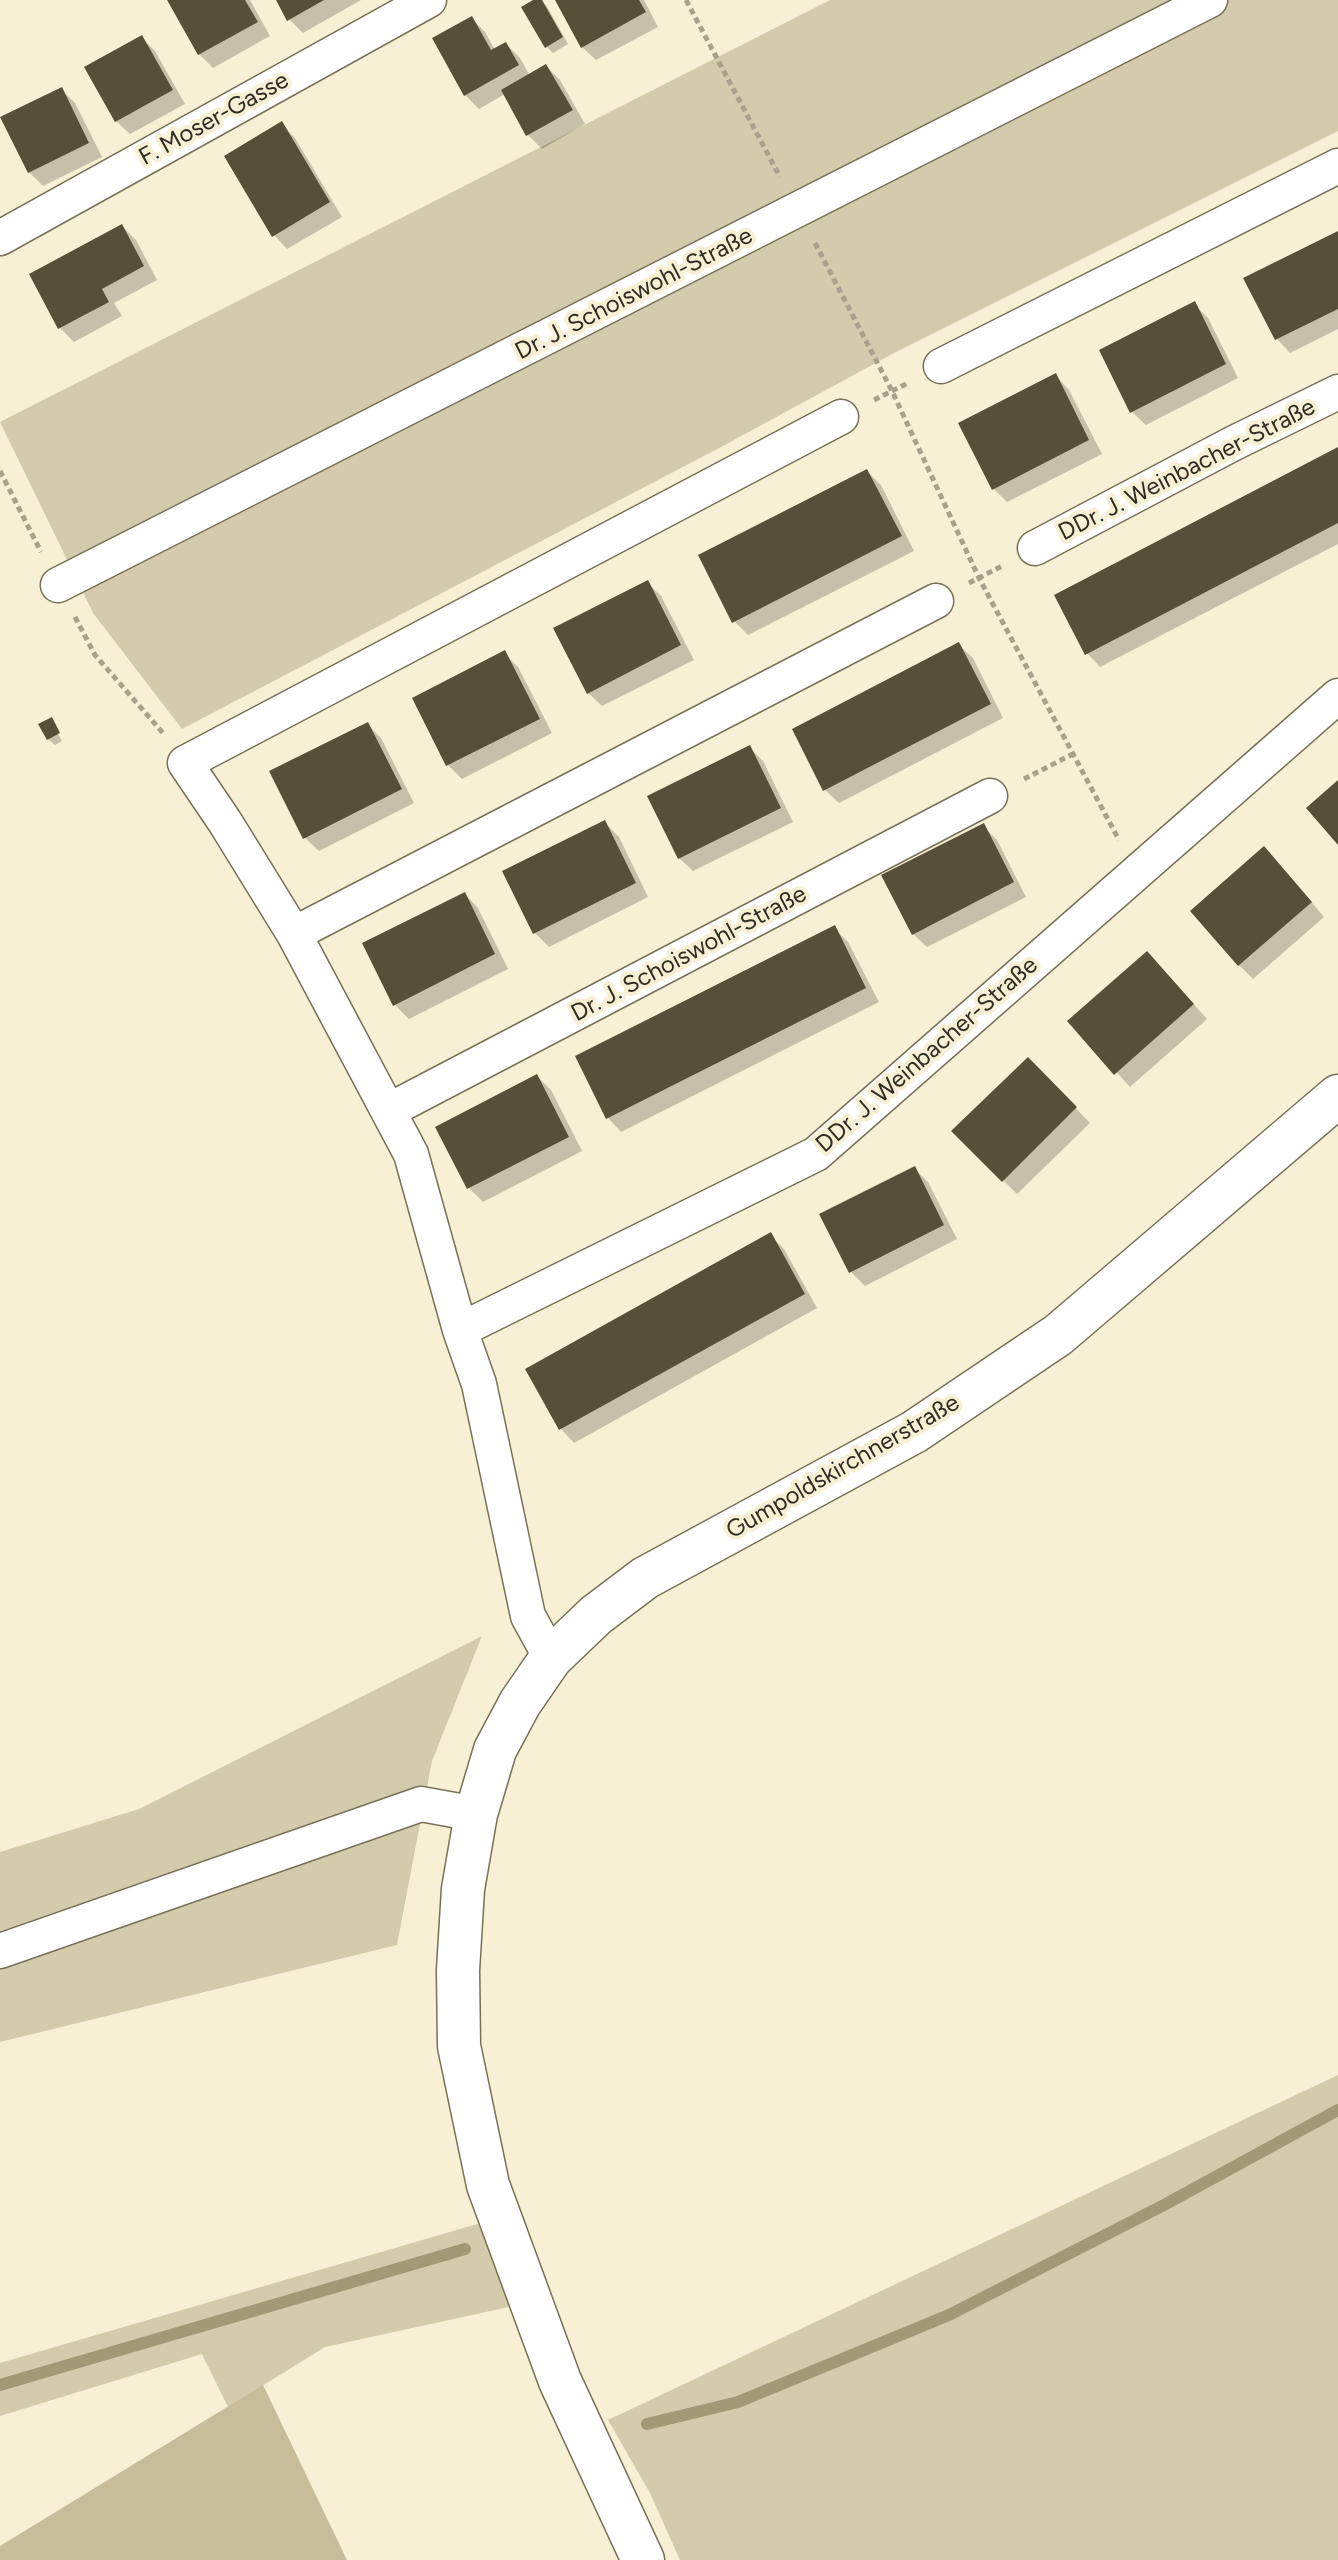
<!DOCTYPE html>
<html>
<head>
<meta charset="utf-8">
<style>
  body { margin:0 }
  canvas { display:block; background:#f8f0d4 }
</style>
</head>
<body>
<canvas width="1338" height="2560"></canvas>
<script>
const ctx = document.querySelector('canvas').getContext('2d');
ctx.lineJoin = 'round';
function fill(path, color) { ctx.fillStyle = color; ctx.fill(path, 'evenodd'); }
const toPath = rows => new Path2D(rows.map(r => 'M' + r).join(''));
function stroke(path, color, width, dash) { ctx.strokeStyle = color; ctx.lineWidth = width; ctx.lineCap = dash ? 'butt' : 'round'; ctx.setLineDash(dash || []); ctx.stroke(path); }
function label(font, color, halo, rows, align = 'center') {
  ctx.font = font + ' Figtree,sans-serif'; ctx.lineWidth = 8; ctx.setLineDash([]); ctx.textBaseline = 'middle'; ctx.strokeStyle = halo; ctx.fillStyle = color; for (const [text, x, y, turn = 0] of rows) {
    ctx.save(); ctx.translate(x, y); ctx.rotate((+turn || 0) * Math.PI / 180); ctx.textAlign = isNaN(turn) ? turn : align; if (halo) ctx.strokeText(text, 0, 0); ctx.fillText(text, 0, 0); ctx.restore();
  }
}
const green = toPath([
  [830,0,1338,0,1338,131,896,352,723,446,182,729,93,613,0,422],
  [482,1636,432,1761,397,1945,0,2042,0,1852,139,1809],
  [1338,2075,1338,2560,680,2560,650,2493,608,2420],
  [484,2222,518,2305,325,2347,228,2407,202,2354,0,2416,0,2363]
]);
const forest = toPath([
  [263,2385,347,2560,0,2560,0,2546]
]);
const shadow = toPath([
  [171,0,250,0,270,36,213,68,199,54],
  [278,0,361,0,303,33,289,19],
  [537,0,541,0,546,5,568,44,553,53,547,47],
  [557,0,644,0,658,27,596,60,582,47],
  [471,18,485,32,495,50,506,44,520,58,530,76,546,66,560,80,585,124,542,149,528,135,505,94,479,109,465,95],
  [141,37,155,51,185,104,130,134,116,121],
  [61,89,75,103,102,157,43,186,29,172],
  [281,124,295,138,342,217,287,249,274,235],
  [122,226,136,240,157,280,114,303,122,316,74,342,60,328,31,274],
  [1338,234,1338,329,1290,353,1277,339],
  [1194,304,1208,318,1238,378,1146,425,1132,412],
  [1056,376,1069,390,1102,454,1007,502,993,488],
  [1338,450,1338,544,1100,667,1087,653],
  [867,471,881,485,914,551,748,635,734,621],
  [647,582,661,596,694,660,602,706,588,693],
  [959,645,973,658,1003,718,839,803,825,790],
  [504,653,518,667,552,733,462,779,448,765],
  [51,720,56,725,53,725,62,741,55,745,48,739],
  [367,724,381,738,414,803,319,851,305,838],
  [749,747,763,761,793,822,693,871,679,858],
  [605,823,619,837,648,897,549,947,535,933,505,872],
  [983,826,997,840,1026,897,927,947,913,934],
  [1278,863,1324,917,1253,979,1239,965],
  [465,894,478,908,508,969,409,1019,395,1005],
  [834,928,848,942,879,1002,621,1132,608,1118],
  [1161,968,1207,1019,1130,1087,1070,1021],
  [1028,1059,1090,1123,1017,1194,954,1131],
  [537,1076,551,1090,582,1151,483,1202,469,1188],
  [914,1168,928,1182,957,1239,865,1286,851,1272,822,1215],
  [770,1235,784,1249,817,1308,574,1443,561,1429,528,1370]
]);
const stream = toPath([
  [0,2385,465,2249],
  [647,2424,738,2402,949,2315,1164,2205,1338,2110]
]);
const building = toPath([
  [167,0,245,0,258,22,198,55],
  [276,0,324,0,287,21],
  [533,0,542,0,563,37,545,48,521,7],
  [555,0,639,0,646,12,581,48],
  [472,16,491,50,506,42,519,65,464,96,432,38],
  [142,35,173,90,115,122,84,67],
  [546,64,573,110,526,136,501,90],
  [62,87,89,143,28,173,0,117],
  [282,121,330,202,272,237,224,156],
  [122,224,144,266,102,289,109,302,58,329,29,274],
  [1338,231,1338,309,1275,340,1243,278],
  [1195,301,1226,364,1130,413,1099,350],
  [1056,373,1089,440,992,490,958,423],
  [1338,447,1338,523,1085,655,1054,595],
  [867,469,902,536,732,623,698,555],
  [648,580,681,645,587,694,553,628],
  [959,642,991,704,823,791,792,729],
  [505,650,540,719,446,766,412,698],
  [52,717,60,733,47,740,38,724],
  [368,722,402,789,303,839,269,771],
  [750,745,781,808,678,859,647,796],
  [1338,780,1338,845,1306,808],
  [605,820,636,883,533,934,502,871],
  [984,823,1014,882,912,935,881,875],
  [1264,846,1312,902,1238,966,1190,911],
  [465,892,495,954,393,1006,362,943],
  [835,925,866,988,606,1119,575,1056],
  [1147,951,1194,1004,1114,1075,1067,1021],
  [1028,1057,1077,1107,1002,1182,951,1131],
  [537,1074,569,1137,467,1189,435,1127],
  [915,1166,944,1225,849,1273,819,1214],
  [771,1232,805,1294,559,1430,525,1369]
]);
const path = toPath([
  [686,0,780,177],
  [815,243,892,391,979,578,1119,840],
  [874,400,908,383],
  [0,471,41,552],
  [969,583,1002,566],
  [75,617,95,655,163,733],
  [1024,779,1073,754]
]);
const minor = toPath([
  [0,238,429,0],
  [941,366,1338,166],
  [1035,548,1234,443,1338,392],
  [58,585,1210,0],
  [294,934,936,601],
  [388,1111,990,796],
  [460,1330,816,1154,1338,696],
  [551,1658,528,1616,479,1384,460,1330,411,1154,294,934,225,822,185,763,841,417],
  [0,1951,421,1804,476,1814]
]);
const tertiary = toPath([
  [643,2560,560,2381,488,2185,459,2046,458,1970,463,1889,476,1814,495,1750,520,1703,551,1658,596,1615,645,1578,914,1432,1058,1335,1338,1096]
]);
const streetNames = [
  ["F. Moser-Gasse",214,119,-29],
  ["Dr. J. Schoiswohl-Straße",634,294,-27],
  ["DDr. J. Weinbacher-Straße",1187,470,-27],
  ["Dr. J. Schoiswohl-Straße",689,954,-28],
  ["DDr. J. Weinbacher-Straße",927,1055,-41],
  ["Gumpoldskirchnerstraße",843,1467,-30]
];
fill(green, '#d4cbad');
fill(forest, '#c8bd9a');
fill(shadow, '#0003');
stroke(stream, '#a39977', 12);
fill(building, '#574f38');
stroke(minor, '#787158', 37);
stroke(tertiary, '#787158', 45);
stroke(path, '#a8a28d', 5, [6, 4]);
stroke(minor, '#fff', 34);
stroke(tertiary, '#fff', 42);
label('24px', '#302d23', '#f8f0d4', streetNames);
</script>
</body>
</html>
